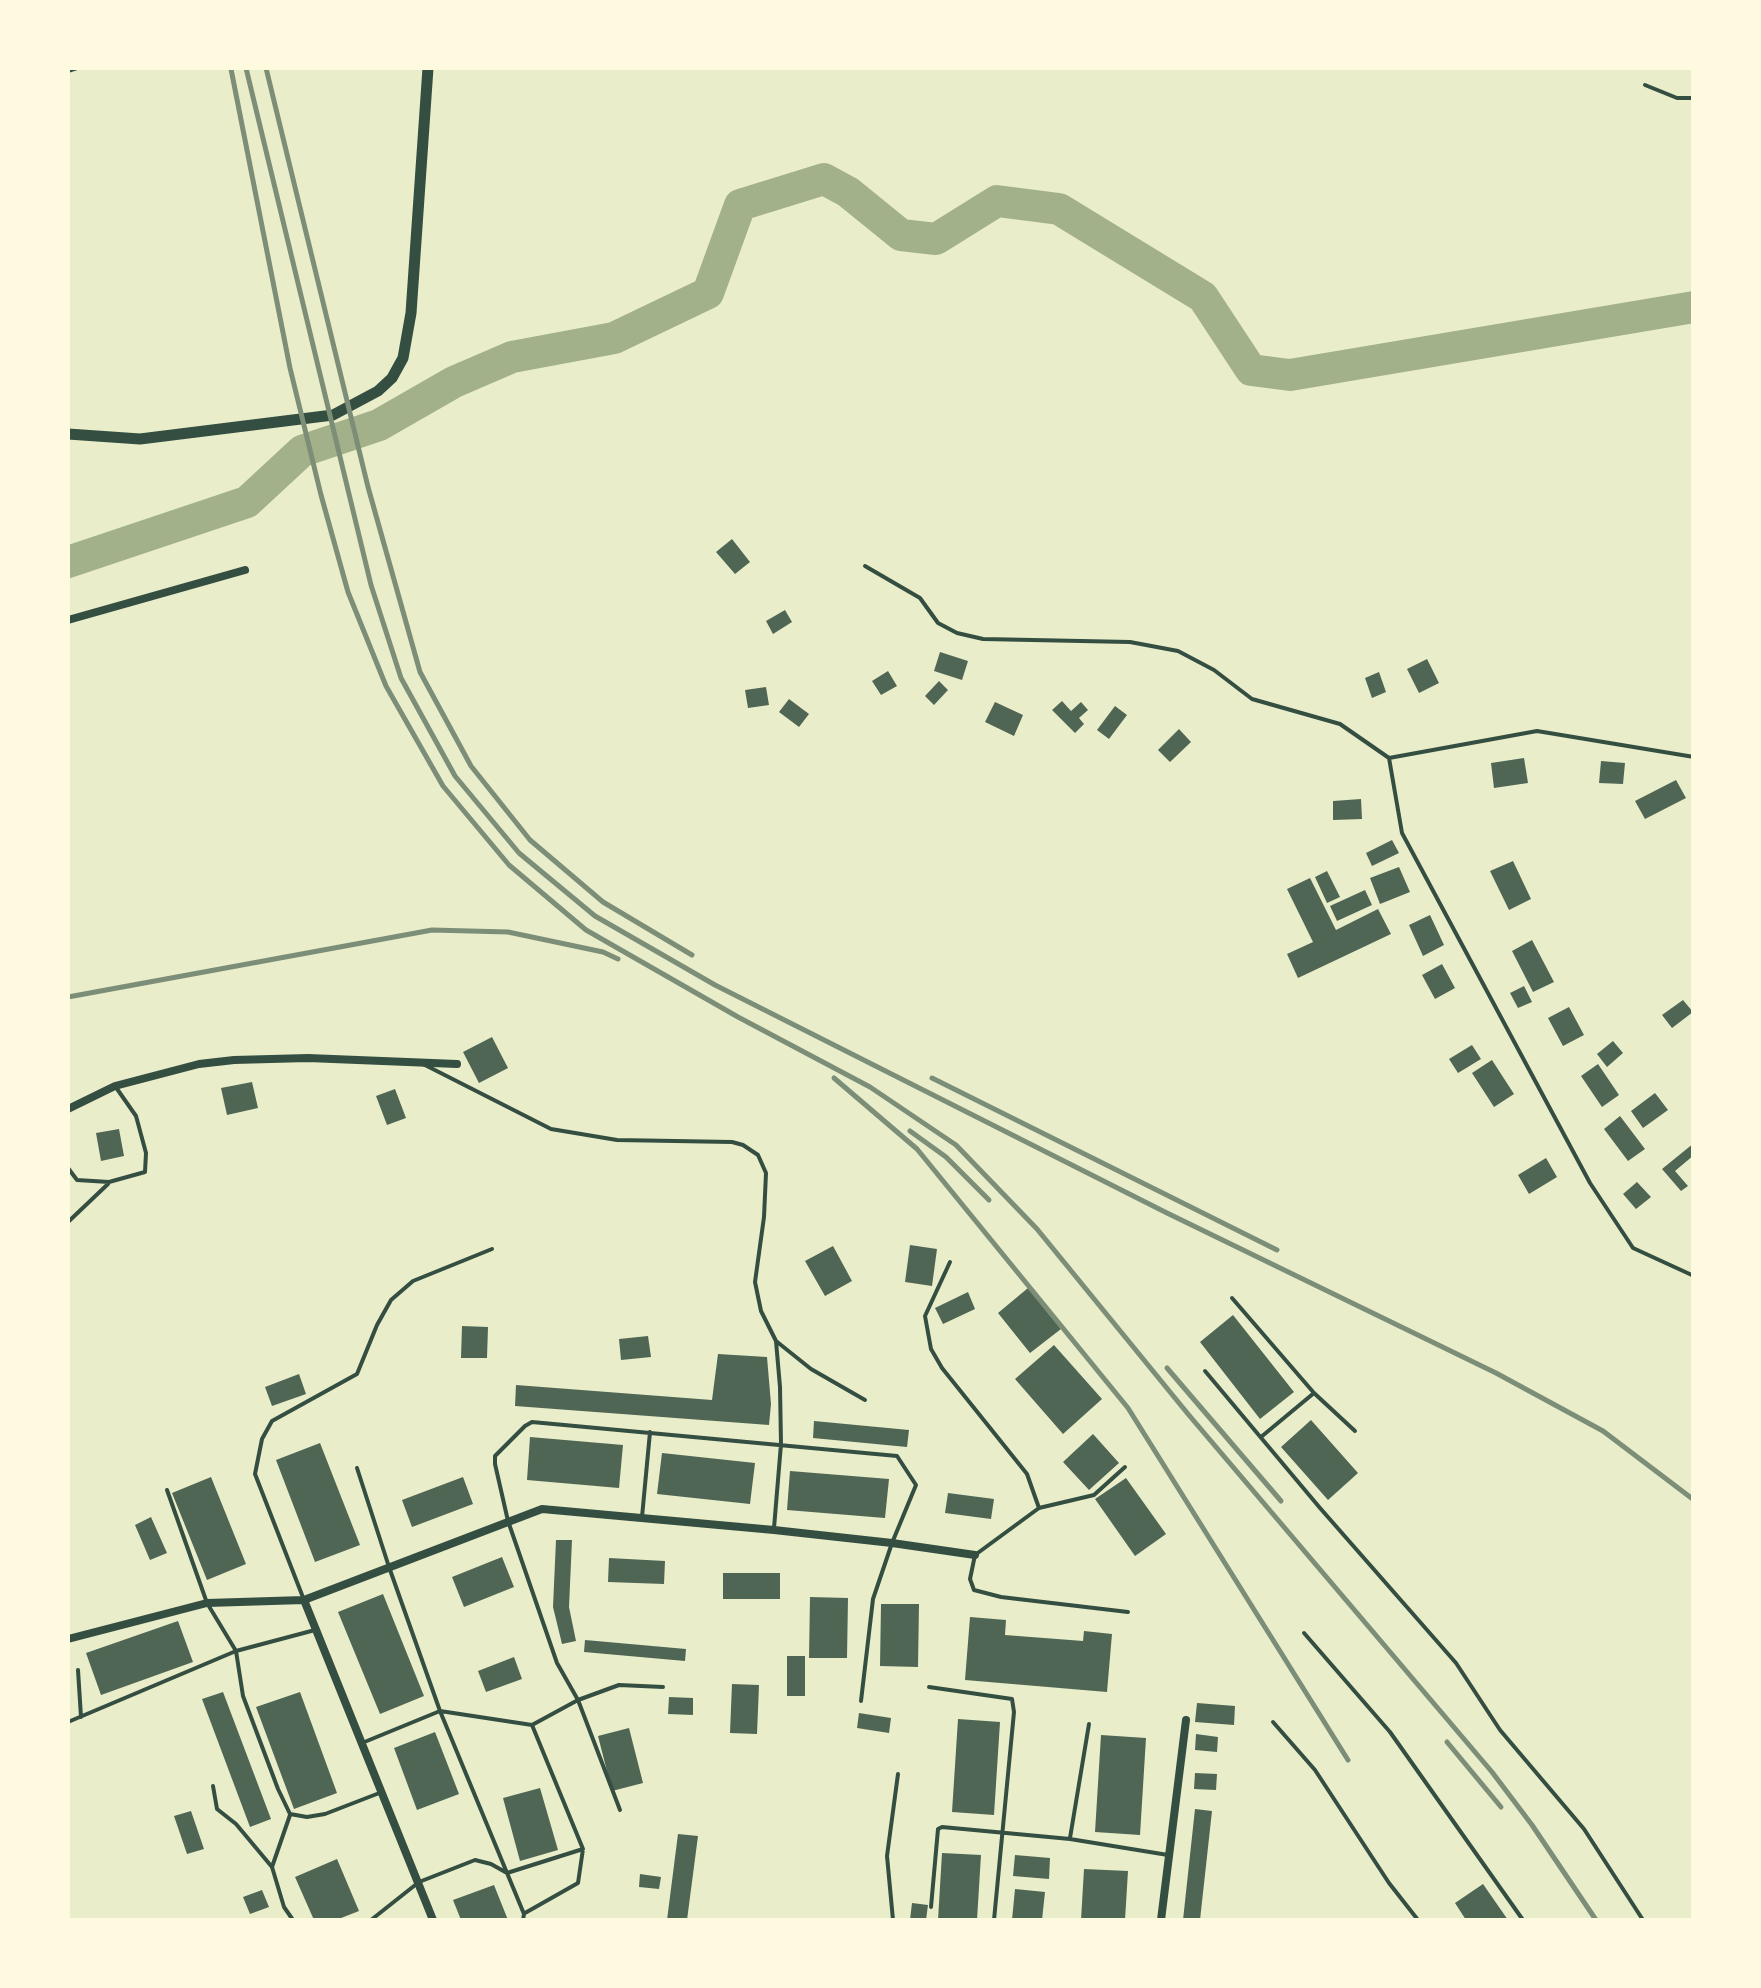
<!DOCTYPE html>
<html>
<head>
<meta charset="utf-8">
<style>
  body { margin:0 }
  #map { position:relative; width:1761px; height:1988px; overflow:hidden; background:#e9edc9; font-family:Lora,serif }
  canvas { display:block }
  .frame { position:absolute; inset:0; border:70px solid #fefae0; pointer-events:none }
</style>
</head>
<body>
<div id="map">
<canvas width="1761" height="1988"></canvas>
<div class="frame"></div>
</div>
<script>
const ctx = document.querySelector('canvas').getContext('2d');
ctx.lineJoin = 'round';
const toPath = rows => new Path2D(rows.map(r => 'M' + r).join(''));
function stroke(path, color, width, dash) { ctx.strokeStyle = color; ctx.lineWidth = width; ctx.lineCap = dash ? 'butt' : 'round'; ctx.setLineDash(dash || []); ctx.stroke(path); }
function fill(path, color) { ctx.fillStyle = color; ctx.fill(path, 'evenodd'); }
const river = toPath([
  [68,562,247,502,302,451,379,425,454,382,512,357,614,338,708,293,740,205,824,179,848,192,901,235,936,239,997,201,1059,209,1203,297,1251,370,1290,375,1694,307]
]);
const building = toPath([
  [732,539,750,562,735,574,716,552],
  [785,610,792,622,773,634,766,621],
  [940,652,968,661,962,680,934,671],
  [1427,659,1439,683,1419,693,1407,669],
  [888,671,897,686,881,695,872,681],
  [1379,672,1386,692,1372,698,1365,678],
  [939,681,948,690,934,705,925,696],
  [766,687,769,705,748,708,745,690],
  [789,699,809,714,799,727,779,712],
  [1062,701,1071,711,1081,702,1088,710,1079,718,1084,724,1075,733,1052,710],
  [995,702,1023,715,1014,736,985,722],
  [1115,706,1127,715,1109,739,1097,730],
  [1179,729,1191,742,1170,762,1158,750],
  [1524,758,1528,783,1494,788,1491,763],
  [1601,761,1625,763,1623,784,1599,783],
  [1676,780,1686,798,1645,819,1635,801],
  [1361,799,1362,819,1333,820,1333,801],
  [1392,840,1399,853,1372,866,1366,853],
  [1513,861,1531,899,1509,910,1490,871],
  [1399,867,1410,892,1380,904,1370,878],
  [1327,871,1340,897,1327,903,1315,877],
  [1310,878,1336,930,1378,909,1391,934,1298,978,1287,954,1313,942,1287,889],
  [1365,890,1372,905,1337,921,1330,906],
  [1430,915,1444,945,1423,956,1409,925],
  [1532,940,1554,982,1533,992,1512,951],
  [1442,964,1455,988,1435,999,1422,975],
  [1524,986,1532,1002,1518,1008,1510,993],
  [1683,1000,1693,1012,1672,1028,1662,1015],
  [1569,1007,1584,1035,1563,1046,1548,1018],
  [492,1037,508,1068,479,1083,463,1052],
  [1613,1041,1623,1053,1607,1067,1597,1054],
  [1472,1045,1481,1059,1458,1073,1449,1059],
  [1492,1060,1514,1094,1494,1107,1472,1073],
  [1598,1064,1619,1095,1602,1107,1581,1076],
  [252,1082,258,1108,227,1115,221,1088],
  [395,1089,406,1118,387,1125,376,1096],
  [1655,1093,1668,1110,1643,1128,1631,1111],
  [1620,1116,1645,1149,1628,1161,1604,1129],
  [119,1129,124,1156,101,1161,96,1133],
  [1694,1143,1694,1155,1675,1171,1688,1186,1681,1191,1662,1169],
  [1546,1158,1557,1177,1529,1194,1518,1175],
  [1637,1182,1651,1197,1636,1209,1623,1194],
  [910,1245,937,1249,932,1286,905,1282],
  [833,1246,852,1281,825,1296,805,1261],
  [1028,1288,1061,1329,1030,1353,998,1313],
  [968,1292,975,1309,943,1324,935,1308],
  [1233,1315,1294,1392,1260,1419,1200,1342],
  [462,1326,488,1327,487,1358,461,1358],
  [648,1336,651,1357,621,1360,619,1339],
  [1054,1345,1102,1399,1063,1434,1015,1379],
  [718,1354,767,1357,771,1404,769,1425,515,1406,516,1385,712,1400],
  [299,1374,306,1394,272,1406,265,1387],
  [1311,1420,1358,1473,1328,1500,1281,1447],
  [814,1421,909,1430,907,1447,813,1438],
  [1093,1434,1119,1463,1089,1490,1063,1462],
  [530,1437,623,1445,619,1488,527,1480],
  [320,1443,360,1545,315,1562,276,1460],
  [662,1453,755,1463,750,1504,657,1494],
  [790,1471,889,1479,885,1518,787,1510],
  [211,1477,246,1564,207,1580,172,1493],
  [463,1477,473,1504,412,1527,402,1500],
  [1126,1478,1166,1534,1135,1556,1095,1499],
  [948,1493,994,1499,991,1519,945,1513],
  [151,1517,167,1553,150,1560,135,1525],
  [556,1540,572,1540,569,1607,576,1641,562,1644,553,1607],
  [502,1557,514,1587,464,1607,452,1577],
  [609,1558,665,1561,664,1584,608,1582],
  [723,1573,780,1573,780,1599,723,1599],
  [383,1594,424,1696,380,1714,338,1612],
  [810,1597,848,1598,847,1658,809,1658],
  [881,1604,919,1604,918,1667,880,1666],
  [970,1617,1006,1620,1005,1635,1083,1641,1084,1631,1112,1634,1107,1692,965,1680],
  [178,1621,193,1662,101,1695,86,1653],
  [585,1640,686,1649,685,1661,584,1652],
  [787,1656,805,1656,805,1696,787,1696],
  [514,1657,522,1679,486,1692,478,1671],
  [732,1684,759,1685,757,1734,730,1733],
  [223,1692,271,1819,250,1827,202,1699],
  [300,1692,337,1793,294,1809,256,1707],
  [669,1697,693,1698,693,1715,668,1714],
  [1197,1703,1235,1706,1234,1725,1195,1722],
  [859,1713,891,1718,889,1733,857,1728],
  [958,1719,1000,1722,994,1815,952,1812],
  [629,1728,643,1783,612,1791,598,1736],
  [435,1732,459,1794,417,1810,394,1748],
  [1196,1734,1218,1737,1217,1752,1195,1750],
  [1101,1735,1146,1738,1140,1835,1095,1832],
  [1195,1773,1217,1774,1216,1790,1194,1789],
  [540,1788,558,1850,520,1861,503,1798],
  [1195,1809,1212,1811,1200,1920,1183,1920],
  [191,1811,204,1849,187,1854,174,1816],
  [678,1834,698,1836,687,1920,667,1920],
  [942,1853,981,1855,977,1920,938,1920],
  [1015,1855,1050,1858,1049,1879,1013,1876],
  [337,1859,359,1911,336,1920,314,1920,295,1877],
  [1084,1869,1128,1871,1125,1920,1081,1920],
  [640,1874,661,1877,659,1889,639,1887],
  [1483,1884,1508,1920,1466,1920,1455,1903],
  [494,1885,508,1920,461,1920,453,1900],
  [1015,1889,1045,1892,1042,1920,1012,1920],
  [262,1890,269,1907,250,1914,243,1897],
  [912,1903,928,1905,926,1920,910,1920]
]);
const service = toPath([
  [68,71,77,68],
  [1645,85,1677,98,1694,98],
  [865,566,920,598,938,623,957,633,983,639,1130,642,1178,651,1214,670,1252,699,1340,724,1389,758,1402,833,1590,1183,1633,1248,1694,1276],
  [1389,758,1537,731,1694,757],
  [423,1064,551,1129,617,1140,732,1142,743,1145,758,1155,766,1173,764,1217,755,1282,761,1311,776,1341,780,1387,781,1444,774,1528],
  [68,1168,77,1180,109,1182,145,1172,146,1153,136,1116,115,1086],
  [68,1222,108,1184],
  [950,1262,925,1316,931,1349,942,1368,1027,1474,1039,1508,975,1555,970,1579,974,1590,1001,1597,1128,1612],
  [1232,1298,1314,1393,1355,1431],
  [776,1341,811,1369,865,1400],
  [1205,1371,1320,1508,1456,1663,1500,1730,1584,1829,1643,1920],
  [1261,1437,1314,1393],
  [357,1468,389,1567,440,1711,524,1914,523,1920],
  [167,1490,207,1603,236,1651,243,1696,278,1789,290,1814,307,1817,325,1814,382,1792],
  [1039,1508,1094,1495,1125,1467],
  [642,1517,650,1432],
  [304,1600,255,1474,262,1439,272,1421,357,1374,377,1325,391,1300,413,1281,492,1249],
  [1304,1633,1390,1732,1523,1920],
  [78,1670,81,1717],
  [929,1687,1012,1699,1014,1712,994,1920],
  [68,1722,236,1651,315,1630],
  [1273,1722,1315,1770,1389,1883,1418,1920],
  [362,1743,440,1711,532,1725,578,1700,557,1663,508,1521,495,1464,495,1456,525,1426,532,1422,897,1456,916,1485,892,1543,873,1599,861,1701],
  [213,1786,217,1809,236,1824,272,1867,284,1907,293,1920],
  [620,1810,578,1700,619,1685,663,1687],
  [1070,1838,1089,1724],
  [272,1867,290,1815],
  [931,1907,938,1829,942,1827,1070,1839,1168,1855],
  [525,1913,578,1883,583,1849],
  [371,1920,419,1882,475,1860,491,1864,507,1873,583,1849,532,1725],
  [893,1920,887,1856,898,1774]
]);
const minor = toPath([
  [68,620,245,570],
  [68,1109,115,1086,199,1064,234,1060,308,1058,457,1064],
  [304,1600,433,1920],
  [68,1639,207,1603,304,1600,542,1509,774,1530,892,1543,975,1555],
  [1161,1920,1186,1720]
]);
const secondary = toPath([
  [68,434,140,439,333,415,378,391,392,378,403,358,411,313,428,68]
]);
const rail = toPath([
  [246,68,371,585,401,678,455,776,519,853,595,916,715,985,1167,1213,1496,1373,1603,1431,1694,1500],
  [266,68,368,487,420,672,471,766,530,840,603,902,692,955],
  [231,69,290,368,321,495,348,592,386,686,443,786,509,865,586,930,738,1017,870,1087,956,1145,1037,1229,1188,1414,1492,1772,1532,1825,1596,1920],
  [68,997,432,930,508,932,603,952,618,959],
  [834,1078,917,1149,1128,1408,1348,1760],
  [932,1078,1277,1250],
  [910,1131,946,1157,989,1200],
  [1167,1368,1281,1501],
  [1447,1742,1501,1807]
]);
stroke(river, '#a3b18a', 32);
fill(building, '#4f6655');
stroke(service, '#344e41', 4);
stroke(minor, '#344e41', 8);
stroke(secondary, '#344e41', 11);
stroke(rail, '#7c8e77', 5);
</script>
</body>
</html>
